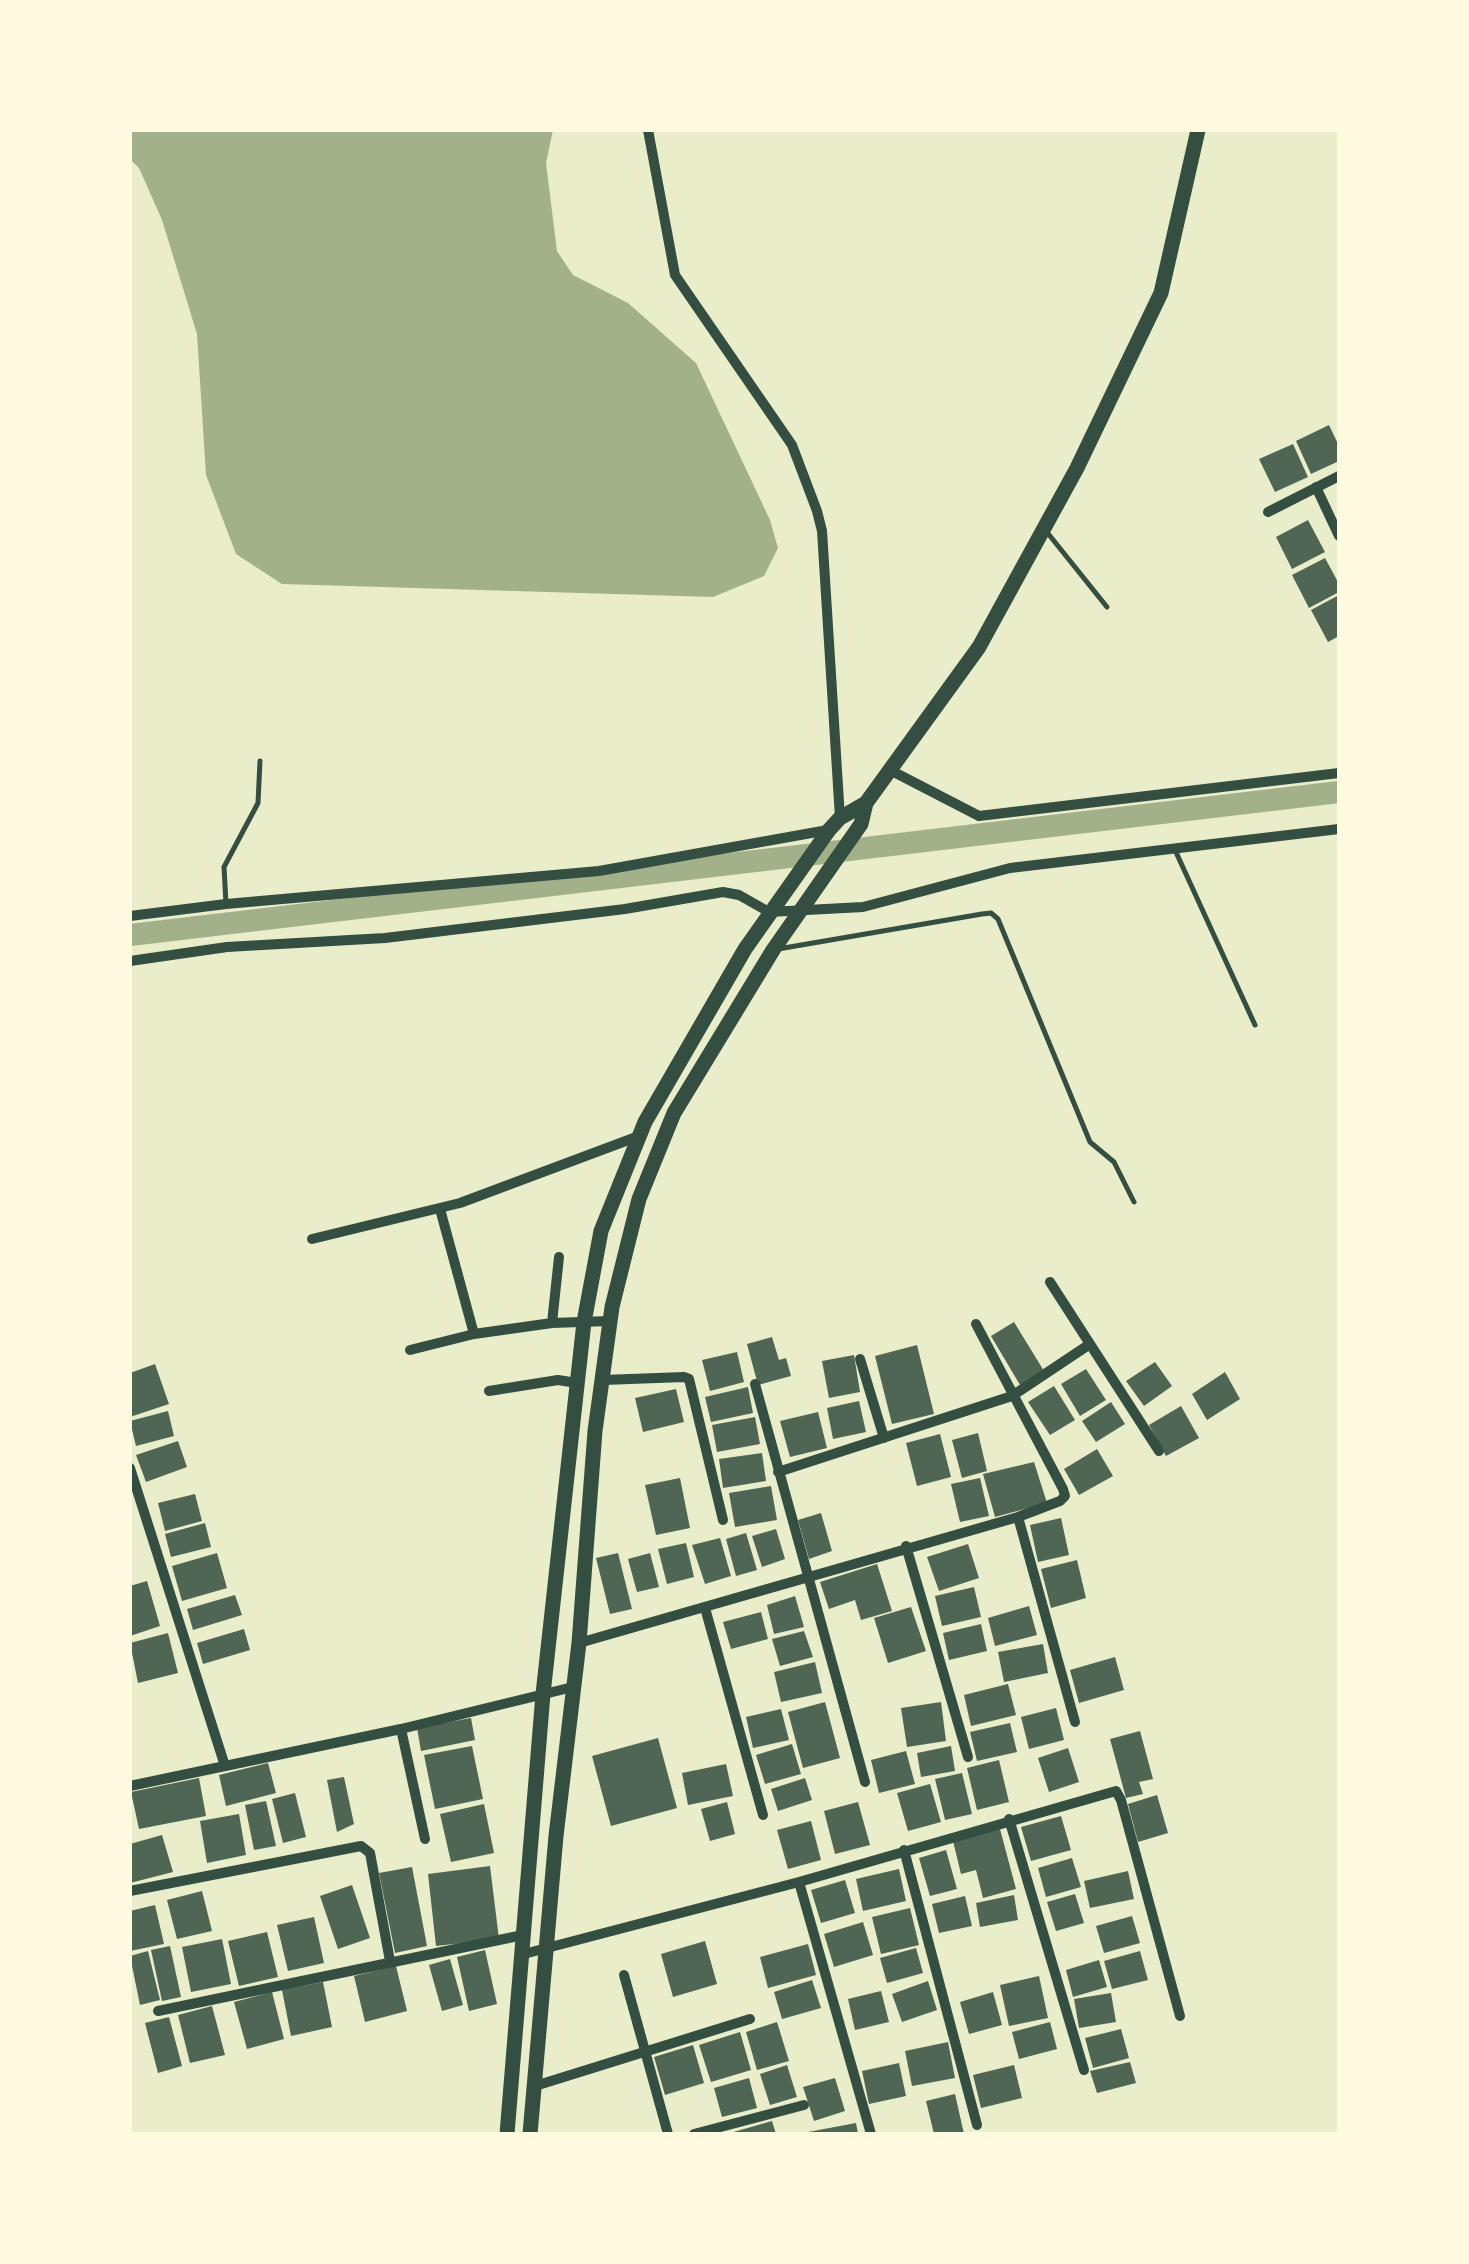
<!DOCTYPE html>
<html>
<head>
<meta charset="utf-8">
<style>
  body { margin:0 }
  #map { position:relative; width:1469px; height:2264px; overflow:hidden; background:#e9edc9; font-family:"Source Serif 4",serif }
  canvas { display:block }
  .frame { position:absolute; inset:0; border:132px solid #fefae0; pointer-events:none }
</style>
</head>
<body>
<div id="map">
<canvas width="1469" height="2264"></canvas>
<div class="frame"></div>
</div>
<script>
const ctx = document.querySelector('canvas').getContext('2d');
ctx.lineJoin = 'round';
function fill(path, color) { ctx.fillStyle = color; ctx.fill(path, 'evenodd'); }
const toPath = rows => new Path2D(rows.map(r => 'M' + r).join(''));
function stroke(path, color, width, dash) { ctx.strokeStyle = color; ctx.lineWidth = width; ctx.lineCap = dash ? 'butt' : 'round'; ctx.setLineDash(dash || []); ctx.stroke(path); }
const water = toPath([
  [130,130,553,130,546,163,557,251,573,275,628,303,696,363,770,520,778,548,764,576,713,597,282,584,236,554,206,475,197,334,162,220,139,168,130,159]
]);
const canal = toPath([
  [130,935,1339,792]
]);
const building = toPath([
  [1329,425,1339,446,1339,461,1311,474,1296,441],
  [1293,444,1308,477,1275,492,1259,459],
  [1308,520,1325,552,1292,569,1276,537],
  [1325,558,1339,584,1339,592,1309,608,1292,575],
  [1339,595,1339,636,1328,642,1311,610],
  [1014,1322,1044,1371,1020,1385,991,1336],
  [772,1337,779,1360,786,1358,791,1376,758,1385,747,1344],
  [917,1345,934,1414,892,1424,875,1356],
  [737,1352,744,1382,710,1391,702,1360],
  [854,1355,860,1392,829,1398,822,1361],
  [1155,1362,1172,1386,1144,1406,1126,1381],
  [155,1364,169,1404,130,1417,130,1373],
  [1086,1369,1106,1400,1080,1416,1061,1384],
  [1225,1372,1240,1399,1207,1420,1192,1394],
  [1054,1386,1075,1420,1050,1435,1028,1402],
  [748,1387,753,1413,711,1422,705,1397],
  [676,1389,684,1422,643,1432,635,1398],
  [859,1401,866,1432,833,1439,827,1408],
  [1111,1402,1125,1424,1096,1442,1082,1421],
  [1181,1406,1199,1438,1166,1456,1149,1425],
  [168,1411,174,1436,136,1446,130,1421],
  [818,1412,827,1448,790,1457,780,1421],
  [755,1417,760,1444,717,1452,712,1425],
  [978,1433,987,1471,962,1478,952,1440],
  [940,1434,951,1477,917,1486,906,1443],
  [178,1441,187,1467,146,1482,136,1455],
  [1097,1449,1113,1476,1079,1495,1064,1469],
  [762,1453,766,1481,723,1488,719,1459],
  [1034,1462,1047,1503,995,1517,983,1474],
  [680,1478,690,1528,656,1535,645,1485],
  [980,1478,989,1516,960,1522,951,1484],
  [771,1486,777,1520,735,1527,729,1493],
  [195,1494,202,1521,165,1531,158,1503],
  [821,1513,832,1551,809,1559,798,1520],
  [1061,1518,1069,1555,1038,1562,1030,1525],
  [205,1523,211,1547,171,1557,165,1534],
  [776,1529,785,1559,762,1567,752,1536],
  [746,1533,757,1570,736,1576,726,1539],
  [720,1538,731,1576,705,1584,692,1545],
  [686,1543,694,1577,667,1584,658,1549],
  [968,1544,979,1578,939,1591,927,1557],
  [217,1553,227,1588,182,1601,172,1566],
  [618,1553,632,1609,610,1614,596,1558],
  [650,1553,659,1587,637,1592,628,1559],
  [1077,1560,1086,1598,1051,1608,1041,1569],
  [877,1564,892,1611,861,1620,855,1600,829,1609,820,1582],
  [147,1581,160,1626,130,1636,130,1586],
  [974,1587,981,1617,942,1626,935,1596],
  [235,1595,242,1615,193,1630,187,1609],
  [795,1596,804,1627,774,1634,767,1605],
  [1029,1606,1037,1635,995,1646,988,1618],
  [911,1607,926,1651,888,1663,874,1618],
  [761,1612,768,1639,731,1649,723,1622],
  [981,1624,987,1651,949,1660,943,1633],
  [244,1629,250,1650,203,1664,197,1643],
  [804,1631,813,1657,780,1666,772,1639],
  [168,1633,178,1673,138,1683,130,1643],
  [1043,1644,1048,1673,1004,1682,998,1652],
  [1115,1657,1124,1690,1079,1703,1070,1670],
  [815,1662,822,1693,781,1702,774,1672],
  [1008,1684,1016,1715,971,1726,964,1695],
  [825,1702,840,1758,803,1768,788,1712],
  [941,1702,946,1741,907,1747,901,1708],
  [1056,1708,1064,1740,1029,1749,1021,1717],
  [781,1709,789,1740,753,1748,746,1717],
  [471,1718,475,1740,421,1751,417,1728],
  [1010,1723,1017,1752,977,1761,970,1732],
  [1140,1731,1153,1779,1139,1782,1143,1794,1126,1798,1110,1739],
  [658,1738,677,1808,611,1826,592,1756],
  [792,1744,801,1774,765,1784,756,1755],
  [472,1746,483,1799,435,1809,424,1755],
  [951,1746,955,1771,921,1777,917,1753],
  [1068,1748,1079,1782,1049,1792,1038,1758],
  [906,1751,915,1784,879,1793,871,1760],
  [999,1760,1009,1802,977,1810,967,1768],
  [268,1763,276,1793,226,1806,219,1775],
  [726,1764,733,1796,688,1805,682,1773],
  [962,1773,972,1814,945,1820,935,1779],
  [344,1777,354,1824,337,1832,327,1780],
  [199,1778,206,1816,139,1829,131,1792],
  [805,1778,812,1800,778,1811,771,1789],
  [930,1784,941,1822,908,1831,897,1793],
  [295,1793,306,1837,283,1843,272,1799],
  [1157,1795,1168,1833,1138,1842,1128,1804],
  [266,1801,276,1846,254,1850,245,1805],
  [727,1802,735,1834,710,1841,701,1809],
  [858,1802,870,1845,835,1854,824,1811],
  [484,1804,494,1853,451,1862,440,1814],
  [239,1814,246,1855,207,1863,200,1821],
  [1061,1816,1071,1850,1031,1861,1021,1827],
  [811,1821,821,1860,788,1869,777,1830],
  [1000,1829,1016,1889,983,1898,976,1870,961,1874,953,1841],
  [162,1835,173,1872,130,1883,130,1844],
  [946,1850,957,1889,930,1896,919,1858],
  [1072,1858,1081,1887,1046,1897,1038,1868],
  [490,1866,499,1939,436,1946,428,1874],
  [412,1867,427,1946,395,1953,379,1873],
  [899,1869,906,1901,863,1911,856,1879],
  [1128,1871,1134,1899,1090,1908,1084,1881],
  [845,1880,855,1913,821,1923,811,1890],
  [352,1885,370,1938,338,1949,320,1896],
  [202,1891,212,1931,177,1939,167,1900],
  [1075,1894,1084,1923,1056,1931,1047,1902],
  [1014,1895,1018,1920,980,1927,976,1903],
  [965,1896,972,1926,939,1933,932,1904],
  [155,1905,164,1944,130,1951,130,1911],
  [910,1908,919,1945,881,1954,872,1917],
  [1132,1916,1140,1943,1104,1953,1096,1926],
  [314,1917,324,1963,288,1971,277,1925],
  [863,1922,873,1955,834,1967,824,1934],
  [267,1932,278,1977,239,1986,228,1941],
  [222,1939,231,1984,191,1992,182,1947],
  [705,1941,717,1984,673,1997,661,1954],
  [808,1944,816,1975,768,1988,760,1957],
  [170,1946,181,1997,162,2001,151,1950],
  [916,1948,923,1973,887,1983,880,1958],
  [485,1950,497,2004,469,2011,457,1957],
  [148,1951,160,2000,140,2005,130,1956],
  [1140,1951,1148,1980,1112,1989,1104,1961],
  [450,1959,463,2005,442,2011,429,1965],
  [1099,1960,1107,1987,1073,1997,1066,1970],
  [396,1966,407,2011,365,2022,354,1976],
  [1039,1976,1048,2018,1009,2026,1000,1985],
  [812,1980,821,2008,782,2019,774,1992],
  [928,1981,937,2010,902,2022,892,1994],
  [323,1982,332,2027,291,2036,282,1990],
  [881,1991,889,2022,855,2030,848,1999],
  [272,1992,284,2039,247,2049,234,2002],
  [993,1992,1002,2025,969,2034,960,2002],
  [1111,1993,1116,2022,1079,2028,1074,1999],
  [212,2006,225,2055,190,2063,178,2015],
  [169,2017,182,2066,158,2073,145,2023],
  [777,2022,789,2061,757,2070,746,2032],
  [1050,2022,1057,2049,1019,2059,1012,2032],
  [1121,2029,1129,2058,1093,2068,1085,2038],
  [740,2032,751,2070,711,2082,699,2045],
  [948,2042,955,2078,912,2086,905,2051],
  [693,2045,704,2083,665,2095,654,2057],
  [1130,2062,1136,2083,1097,2093,1090,2071],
  [899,2063,906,2096,869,2104,862,2071],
  [787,2065,797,2097,770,2105,760,2074],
  [1014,2065,1022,2098,981,2108,973,2075],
  [749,2078,757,2108,722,2117,714,2088],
  [835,2078,845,2111,814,2121,803,2087],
  [955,2094,964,2134,934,2134,926,2101],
  [772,2121,776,2134,730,2134,730,2133],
  [856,2123,858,2134,808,2134,808,2132]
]);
const service = toPath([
  [1046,531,1107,607],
  [1175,850,1255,1025],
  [226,904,224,867,258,803,260,761],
  [778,949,982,914,991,913,998,919,1090,1142,1114,1162,1134,1202]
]);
const minor = toPath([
  [648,130,675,275,792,445,817,511,822,531,840,818],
  [1316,487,1339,536],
  [1268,512,1339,476],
  [888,769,979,816,1339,773],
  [130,916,226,904,599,871,828,830],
  [130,961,227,947,385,938,625,909,723,892,739,895,769,912,863,907,1010,868,1339,829],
  [440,1209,474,1334],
  [312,1239,460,1203,639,1136],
  [1050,1282,1159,1451],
  [552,1323,559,1257],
  [410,1350,474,1334,552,1323,610,1321],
  [860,1359,884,1438],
  [603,1380,684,1377,689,1379,723,1520],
  [755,1384,865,1782],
  [489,1391,558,1380,577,1383],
  [130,1468,225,1766],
  [778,1472,1012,1396,1090,1344],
  [1018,1517,1075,1722],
  [906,1546,968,1757],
  [705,1608,763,1815],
  [579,1643,1018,1517,1060,1501,1065,1496,1063,1489,976,1324],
  [401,1729,425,1839],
  [130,1786,401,1729,573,1687],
  [1009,1819,1084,2070],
  [904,1850,977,2125],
  [799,1882,871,2134],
  [130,1891,361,1846,370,1853,390,1961],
  [520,1955,799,1882,1116,1791,1121,1800,1180,2016],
  [624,1975,668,2134],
  [158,2011,523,1935],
  [535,2086,750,2019],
  [694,2134,804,2105]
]);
const primary = toPath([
  [507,2134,543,1694,584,1322,601,1231,645,1122,745,949,829,830,840,818,866,803],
  [530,2134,556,1836,579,1643,595,1431,612,1307,639,1199,674,1113,773,950,861,824,866,803,979,647,1077,468,1161,293,1198,130]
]);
fill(water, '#a3b18a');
stroke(canal, '#a3b18a', 22);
fill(building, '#4f6655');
stroke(service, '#344e41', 5);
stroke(minor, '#344e41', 10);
stroke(primary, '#344e41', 15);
</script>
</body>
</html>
